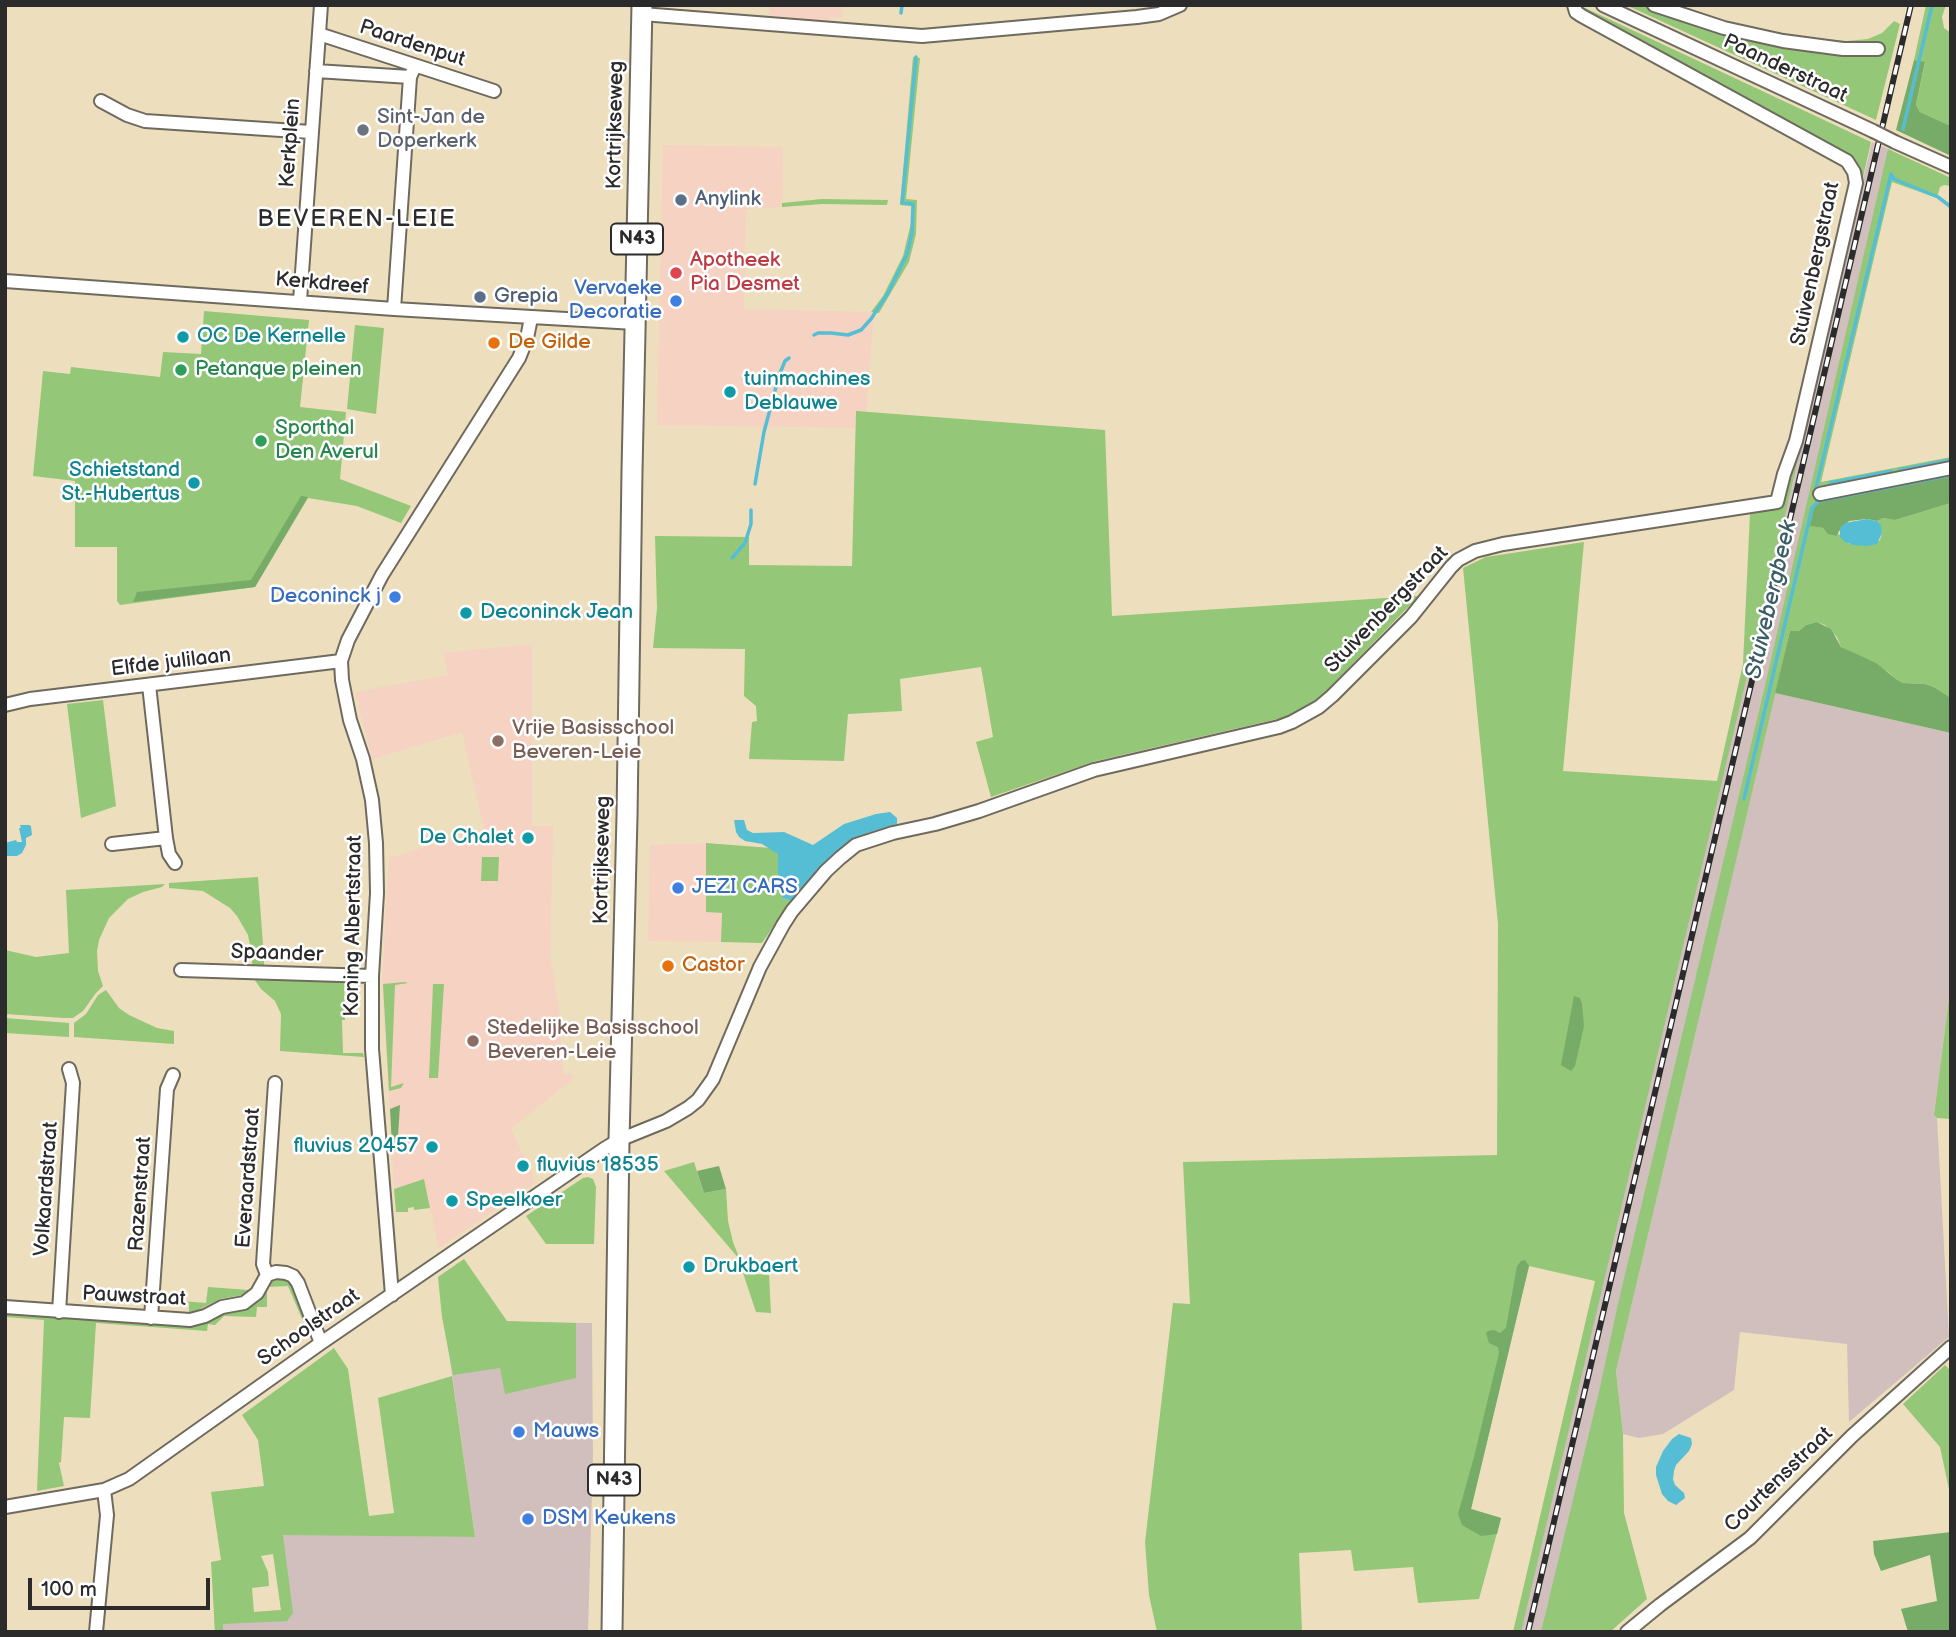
<!DOCTYPE html>
<html>
<head>
<meta charset="utf-8">
<style>
  body { margin:0 }
  #map { position:relative; width:1956px; height:1637px; overflow:hidden; background:#eddfbe; font-family:"Balsamiq Sans",sans-serif }
  canvas { display:block }
  .frame { position:absolute; inset:0; border:7px solid #2b2b2b; pointer-events:none }
  .scale { position:absolute; left:28px; top:1578px; width:182px; height:32px; box-sizing:border-box; border:4px solid #2b2b2b; border-top:0; padding-left:9px; font-size:21px; line-height:24px; white-space:nowrap; color:#2b2b2b; -webkit-text-stroke:5px #fff; paint-order:stroke }
</style>
</head>
<body>
<div id="map">
<canvas width="1956" height="1637"></canvas>
<div class="frame"></div>
<div class="scale">100 m</div>
</div>
<script>
const ctx = document.querySelector('canvas').getContext('2d');
ctx.lineJoin = 'round';
function fill(path, color) { ctx.fillStyle = color; ctx.fill(path, 'evenodd'); }
const toPath = rows => new Path2D(rows.map(r => 'M' + r).join(''));
function stroke(path, color, width, dash) { ctx.strokeStyle = color; ctx.lineWidth = width; ctx.lineCap = dash ? 'butt' : 'round'; ctx.setLineDash(dash || []); ctx.stroke(path); }
function label(font, color, halo, rows, align = 'center') {
  ctx.font = font + ' "Balsamiq Sans",sans-serif'; ctx.lineWidth = 5; ctx.setLineDash([]); ctx.textBaseline = 'middle'; ctx.strokeStyle = halo; ctx.fillStyle = color; for (const [text, x, y, turn = 0] of rows) {
    ctx.save(); ctx.translate(x, y); ctx.rotate((+turn || 0) * Math.PI / 180); ctx.textAlign = isNaN(turn) ? turn : align; if (halo) ctx.strokeText(text, 0, 0); ctx.fillText(text, 0, 0); ctx.restore();
  }
}
const built = toPath([
  [769,5,843,5,842,18,830,17,829,23,769,16],
  [663,145,783,147,782,207,746,209,744,309,874,312,866,412,856,411,855,428,657,425],
  [532,644,532,826,553,826,550,957,559,1008,563,1074,571,1073,574,1078,511,1129,536,1182,439,1248,424,1179,394,1189,382,984,389,858,484,829,462,732,372,759,355,692,448,675,443,653],
  [706,843,706,911,722,913,721,942,648,941,650,845]
]);
const industrial = toPath([
  [1872,142,1893,151,1548,1632,1518,1632],
  [1775,693,1951,733,1951,982,1934,1115,1937,1118,1949,1337,1849,1422,1847,1344,1740,1332,1734,1390,1663,1434,1639,1438,1623,1434,1616,1371],
  [507,1322,592,1323,593,1455,588,1632,215,1632,214,1615,281,1610,271,1534,475,1537,446,1332]
]);
const green = toPath([
  [1626,5,1647,5,1656,10,1794,40,1794,36,1847,41,1868,39,1882,33,1894,21,1900,24,1876,120],
  [1926,5,1946,5,1942,17,1944,28,1951,33,1951,126,1920,112,1916,105,1925,63,1914,60],
  [1581,6,1871,142,1818,375,1521,1632,1513,1632,1595,1281,1529,1266,1471,1509,1501,1518,1479,1599,1418,1603,1413,1567,1354,1571,1351,1550,1299,1553,1302,1632,1157,1632,1149,1595,1145,1542,1173,1303,1190,1304,1183,1162,1497,1155,1498,924,1463,568,1486,557,1584,542,1563,771,1717,781,1743,664,1750,513,1781,505,1856,168,1579,10],
  [913,57,920,58,906,199,917,200,916,234,909,262,879,313,871,312,883,296,903,256,911,223,912,206,900,205],
  [1888,149,1951,178,1951,186,1944,185,1940,187,1937,198,1892,182,1821,482,1951,457,1951,463,1811,526,1823,528,1837,536,1839,534,1849,544,1873,545,1880,540,1882,533,1879,523,1877,521,1883,518,1895,520,1951,503,1951,698,1934,687,1925,684,1903,683,1896,679,1888,672,1841,647,1837,637,1825,625,1817,622,1806,625,1799,631,1790,631,1616,1371,1623,1434,1624,1513,1647,1599,1610,1632,1541,1632,1599,1392,1618,1304,1764,690],
  [822,199,888,200,887,205,822,204,782,207,782,203],
  [204,311,309,320,300,407,346,412,340,479,411,506,401,523,357,506,308,498,255,587,120,605,117,601,117,547,75,547,75,481,33,476,43,371,70,374,71,367,160,377,163,352,201,354],
  [355,325,384,328,376,414,347,409],
  [856,411,1105,430,1112,616,1416,596,1418,597,1323,694,1310,704,1286,717,1096,761,991,797,976,742,993,737,981,667,900,679,902,711,848,714,844,761,749,759,752,722,757,721,756,706,744,696,745,649,653,648,657,608,655,536,749,537,749,565,852,566],
  [103,700,116,806,81,818,67,704],
  [706,843,771,848,778,854,778,885,780,893,783,898,791,901,762,943,721,942,722,913,706,912],
  [482,857,499,857,498,881,481,881],
  [258,877,264,958,264,968,252,967,252,956,248,935,237,916,230,908,203,891,169,888,169,883],
  [165,884,162,887,143,892,128,899,109,918,99,940,97,951,98,971,103,986,96,993,83,1011,73,1018,64,1018,5,1014,5,950,36,957,69,953,66,890],
  [254,979,344,981,345,1020,342,1020,343,1053,363,1053,364,1057,280,1051,281,1014,275,1001,261,989],
  [405,982,408,983,395,985,391,1087,404,1083,401,1088,389,1091,383,984],
  [1951,982,1951,1131,1950,1119,1937,1118,1934,1115],
  [433,984,444,984,438,1078,429,1078],
  [106,990,119,1008,129,1015,157,1028,174,1031,174,1044,74,1037,74,1023,86,1014,98,995],
  [5,1018,69,1023,69,1037,5,1033],
  [694,1162,704,1193,726,1189,728,1221,733,1242,740,1260,664,1171],
  [588,1177,593,1179,596,1187,594,1244,546,1244,526,1216,583,1178],
  [424,1179,430,1208,414,1210,414,1207,408,1208,408,1212,396,1212,394,1189],
  [464,1259,507,1321,576,1323,576,1378,505,1394,500,1368,453,1375,442,1317,438,1277],
  [743,1273,769,1275,771,1313,756,1312],
  [271,1277,290,1279,311,1332,308,1333,288,1286,267,1287,267,1307,257,1307,256,1317,224,1316,215,1325,208,1324,207,1331,96,1323,90,1418,64,1417,61,1462,59,1463,64,1486,37,1491,44,1320,5,1317,5,1312,186,1325,222,1312],
  [208,1287,249,1290,243,1295,220,1299,198,1310,189,1312,189,1303,158,1301,158,1299,206,1303],
  [334,1348,348,1369,369,1516,394,1513,378,1398,452,1376,475,1537,283,1535,293,1613,287,1621,223,1624,223,1632,215,1632,211,1562,221,1560,211,1492,264,1486,258,1440,242,1415],
  [273,1554,281,1610,254,1612,252,1588,269,1586,268,1572,261,1556],
  [1945,1365,1951,1371,1951,1499,1940,1447,1903,1404]
]);
const forest = toPath([
  [1914,60,1925,62,1916,105,1920,112,1951,126,1951,156,1896,130],
  [1951,473,1951,503,1895,520,1883,518,1877,521,1867,519,1849,521,1839,531,1837,536,1828,534,1823,528,1810,526,1816,499],
  [301,496,308,497,255,587,133,602,137,592,251,580],
  [1817,622,1831,629,1841,647,1876,663,1896,679,1903,683,1925,684,1934,687,1951,698,1951,733,1775,693,1790,631,1799,631,1806,625],
  [1574,996,1580,998,1582,1004,1584,1026,1575,1066,1571,1071,1561,1065],
  [400,1105,398,1136,404,1137,406,1142,392,1147,390,1109],
  [719,1166,726,1189,704,1193,697,1171],
  [1525,1260,1529,1266,1471,1509,1501,1518,1497,1534,1481,1536,1462,1525,1458,1514,1474,1457,1499,1353,1498,1347,1489,1343,1486,1333,1488,1331,1494,1330,1500,1333,1506,1328,1517,1266,1521,1261],
  [1951,1532,1951,1632,1908,1632,1901,1609,1937,1601,1930,1555,1881,1571,1874,1554,1873,1541]
]);
const water = toPath([
  [1867,519,1877,521,1881,525,1882,533,1877,544,1868,546,1853,545,1845,542,1840,537,1840,528,1845,523],
  [890,812,897,818,897,824,868,833,845,845,791,901,783,898,780,893,778,885,778,854,762,844,745,841,739,837,736,832,734,820,744,820,747,830,753,833,784,832,813,845,844,824,876,814],
  [20,825,29,825,31,826,32,835,26,838,26,845,22,853,17,856,8,856,5,855,5,843,16,840,17,842,22,842,19,828,21,828],
  [1679,1434,1691,1438,1692,1444,1689,1451,1676,1465,1674,1471,1673,1479,1675,1485,1684,1493,1685,1498,1676,1505,1668,1501,1662,1494,1656,1475,1656,1467,1663,1451,1672,1439]
]);
const stream = toPath([
  [901,13,902,5],
  [1903,129,1932,5],
  [1892,176,1894,179,1938,197,1951,207],
  [814,335,818,333,831,333,848,335,861,330,871,319,888,293,907,254,912,233,913,204,902,203,916,57],
  [778,378,785,361,789,358],
  [1899,470,1951,460],
  [1830,483,1891,471],
  [755,484,764,432,777,383],
  [1816,488,1891,174],
  [732,558,745,543,751,524,751,510],
  [1744,799,1812,508,1819,501,1951,475]
]);
const minor = toPath([
  [1603,5,1873,131],
  [1654,5,1724,28,1783,41,1843,49,1878,49],
  [642,14,922,36,1137,17,1159,14,1180,5],
  [319,34,494,91],
  [316,71,410,77],
  [101,101,127,115,145,121,311,132],
  [1895,142,1951,167],
  [5,281,394,309,635,323],
  [300,301,321,5],
  [394,309,410,77,415,66],
  [1820,494,1951,468],
  [149,685,166,838,169,854,175,863],
  [5,705,30,699,121,688,341,661],
  [112,844,166,838],
  [181,970,372,976],
  [267,1275,263,1264,275,1083],
  [392,1295,372,1049,372,976,377,893,376,843,372,800,363,759,350,720,342,680,341,661,348,640,382,575,519,358,527,338,531,318],
  [5,1307,190,1320,205,1316,222,1307,244,1303,257,1293,267,1275,276,1272,286,1273,293,1276,298,1283,321,1343],
  [59,1312,73,1083,69,1069],
  [151,1318,167,1089,173,1075],
  [5,1507,104,1490,129,1479,321,1343,604,1149,619,1140,666,1121,688,1108,698,1100,713,1079,760,967,783,925,792,911,826,871,840,858,856,845,893,833,935,824,979,811,1094,770,1279,727,1292,722,1319,707,1332,696,1411,617,1451,567,1458,560,1475,551,1503,544,1777,502,1784,474,1796,441,1856,183,1854,172,1847,161,1582,16,1576,12,1574,5],
  [96,1632,107,1515,104,1490],
  [1627,1632,1660,1605,1750,1538,1852,1436,1951,1347]
]);
const primary = toPath([
  [612,1632,619,1140,627,816,632,471,642,5]
]);
const rail = toPath([
  [1528,1632,1911,5]
]);
const minorBridge = toPath([
  [1873,131,1895,142]
]);
const markers = [
  [363,130,7,"#6b7280"],
  [681,200,7,"#5c6f8a"],
  [676,273,7,"#e0444e"],
  [480,297,7,"#5c6f8a"],
  [676,301,7,"#3f7fe0"],
  [183,337,7,"#0f9aa8"],
  [494,343,7,"#e8710a"],
  [181,370,7,"#2e9e5b"],
  [730,392,7,"#0f9aa8"],
  [261,441,7,"#2e9e5b"],
  [194,483,7,"#0f9aa8"],
  [395,597,7,"#3f7fe0"],
  [466,613,7,"#0f9aa8"],
  [498,741,7,"#8d6e63"],
  [528,838,7,"#0f9aa8"],
  [678,888,7,"#3f7fe0"],
  [668,966,7,"#e8710a"],
  [473,1041,7,"#8d6e63"],
  [432,1147,7,"#0f9aa8"],
  [523,1166,7,"#0f9aa8"],
  [452,1201,7,"#0f9aa8"],
  [689,1267,7,"#0f9aa8"],
  [519,1432,7,"#3f7fe0"],
  [528,1519,7,"#3f7fe0"]
];
const shields = [
  [637,239,52],
  [614,1480,52]
];
const shieldNames = [
  ["N43",637,239],
  ["N43",614,1480]
];
const streetNames = [
  ["Paardenput",412,44,18],
  ["Paanderstraat",1785,69,25],
  ["Kortrijkseweg",616,125,-89],
  ["Kerkplein",291,143,-86],
  ["Stuivenbergstraat",1816,264,-78],
  ["Kerkdreef",322,284,5],
  ["Stuivenbergstraat",1387,610,-46],
  ["Elfde julilaan",171,663,-7],
  ["Kortrijkseweg",603,860,-89],
  ["Koning Albertstraat",354,926,-89],
  ["Spaander",277,954,2],
  ["Everaardstraat",249,1178,-86],
  ["Volkaardstraat",47,1189,-86],
  ["Razenstraat",141,1194,-86],
  ["Pauwstraat",134,1297,3],
  ["Schoolstraat",309,1328,-35],
  ["Courtensstraat",1779,1480,-44]
];
const worshipNames = [
  ["Sint-Jan de",377,118],
  ["Doperkerk",377,142]
];
const serviceNames = [
  ["Anylink",695,200],
  ["Grepia",494,297]
];
const healthNames = [
  ["Apotheek",690,261],
  ["Pia Desmet",690,285]
];
const shopNames = [
  ["Vervaeke",662,289,"right"],
  ["Decoratie",662,313,"right"],
  ["Deconinck j",381,597,"right"],
  ["JEZI CARS",692,888],
  ["Mauws",533,1432],
  ["DSM Keukens",542,1519]
];
const cultureNames = [
  ["OC De Kernelle",197,337],
  ["tuinmachines",744,380],
  ["Deblauwe",744,404],
  ["Schietstand",180,471,"right"],
  ["St.-Hubertus",180,495,"right"],
  ["Deconinck Jean",480,613],
  ["De Chalet",514,838,"right"],
  ["fluvius 20457",418,1147,"right"],
  ["fluvius 18535",537,1166],
  ["Speelkoer",466,1201],
  ["Drukbaert",703,1267]
];
const foodNames = [
  ["De Gilde",508,343],
  ["Castor",682,966]
];
const leisureNames = [
  ["Petanque pleinen",195,370],
  ["Sporthal",275,429],
  ["Den Averul",275,453]
];
const educationNames = [
  ["Vrije Basisschool",512,729],
  ["Beveren-Leie",512,753],
  ["Stedelijke Basisschool",487,1029],
  ["Beveren-Leie",487,1053]
];
const waterNames = [
  ["Stuivebergbeek",1772,600,-77]
];
const quarterNames = [
  ["BEVEREN-LEIE",357,220]
];
fill(built, '#f5d2c2');
fill(industrial, '#d1bfbd');
fill(green, '#94c777');
fill(forest, '#77ac68');
fill(water, '#56bed4');
stroke(stream, '#56bed4', 3.5);
stroke(minor, '#6f6a5e', 16);
stroke(primary, '#6f6a5e', 23);
stroke(minor, '#fff', 12);
stroke(primary, '#fff', 19);
stroke(rail, '#2b2b2b', 6);
stroke(rail, '#fff', 3.5, [10]);
stroke(minorBridge, '#6f6a5e', 16, []);
stroke(minorBridge, '#fff', 12);
for (const [x, y, r, color] of markers) { const dot = new Path2D(); dot.arc(x, y, r, 0, 2 * Math.PI); ctx.fillStyle = color; ctx.fill(dot); stroke(dot, '#fff', 2.5); }
for (const [x, y, w] of shields) { const box = new Path2D(); box.roundRect(x - w / 2, y - 15.5, w, 31, 5); ctx.fillStyle = '#fff'; ctx.fill(box); stroke(box, '#2b2b2b', 2); }
label('bold 19px', '#2b2b2b', null, shieldNames);
label('21px', '#2b2b2b', '#fff', streetNames);
label('21px', '#5b616d', '#fff', worshipNames, 'left');
label('21px', '#4e5e75', '#fff', serviceNames, 'left');
label('21px', '#be3a42', '#fff', healthNames, 'left');
label('21px', '#366cbe', '#fff', shopNames, 'left');
label('21px', '#0d838f', '#fff', cultureNames, 'left');
label('21px', '#c56008', '#fff', foodNames, 'left');
label('21px', '#27864d', '#fff', leisureNames, 'left');
label('21px', '#785e54', '#fff', educationNames, 'left');
label('italic 23px', '#3a5e66', '#fff', waterNames);
ctx.letterSpacing = '2px';
label('24px', '#2b2b2b', '#fff', quarterNames);
ctx.letterSpacing = '0px';
</script>
</body>
</html>
